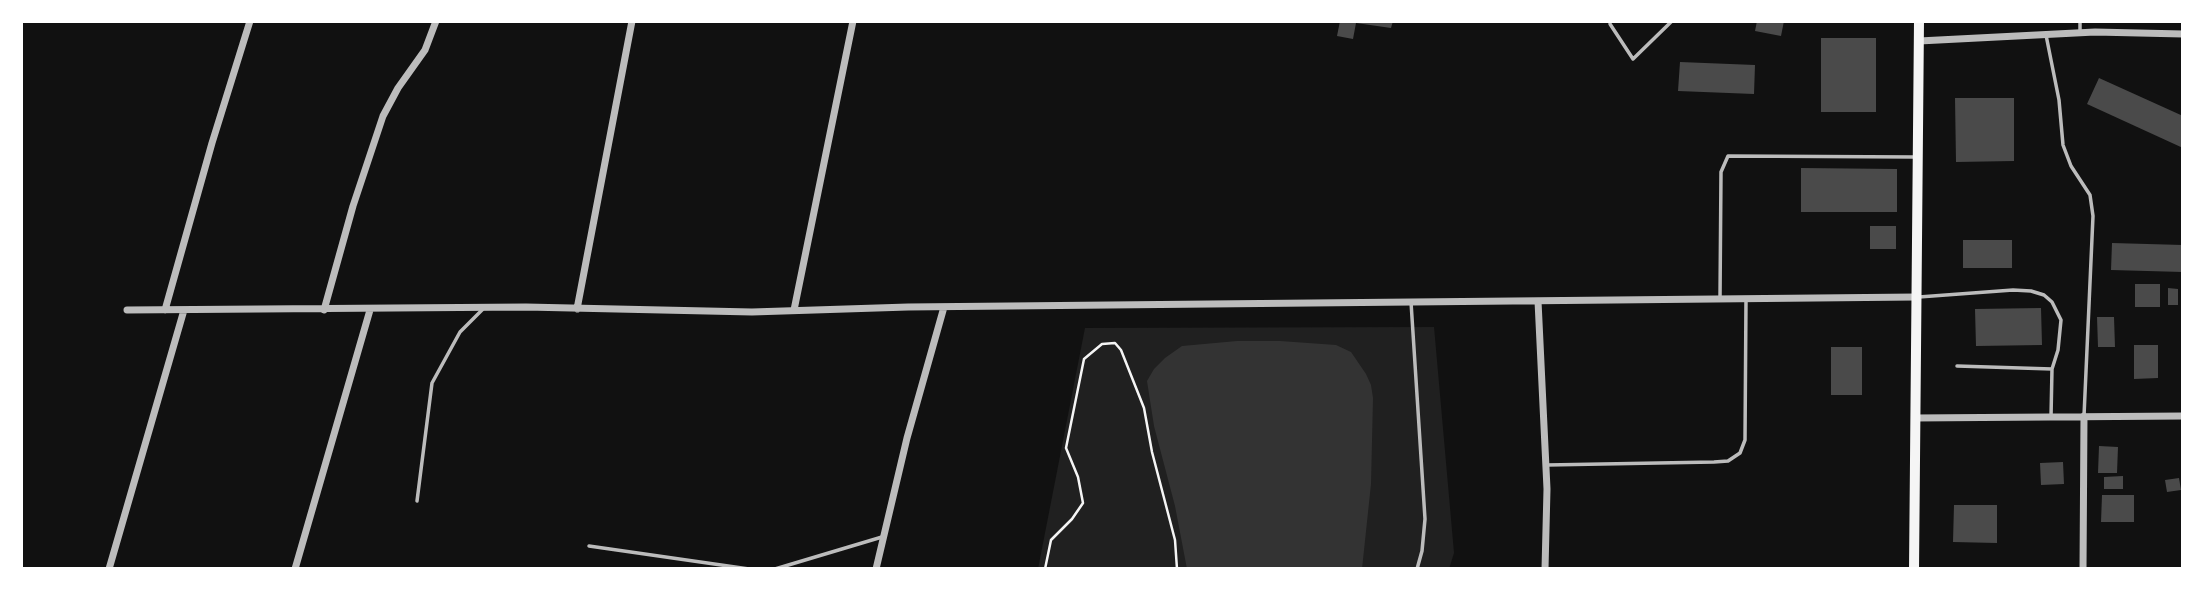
<!DOCTYPE html>
<html>
<head>
<meta charset="utf-8">
<style>
  body { margin:0 }
  #map { position:relative; width:2204px; height:590px; overflow:hidden; background:#111; font-family:Ubuntu,sans-serif }
  canvas { display:block }
  .frame { position:absolute; inset:0; border:23px solid #fff; pointer-events:none }
</style>
</head>
<body>
<div id="map">
<canvas width="2204" height="590"></canvas>
<div class="frame"></div>
</div>
<script>
const ctx = document.querySelector('canvas').getContext('2d');
ctx.lineJoin = 'round';
function fill(path, color) { ctx.fillStyle = color; ctx.fill(path, 'evenodd'); }
const toPath = rows => new Path2D(rows.map(r => 'M' + r).join(''));
function stroke(path, color, width, dash) { ctx.strokeStyle = color; ctx.lineWidth = width; ctx.lineCap = dash ? 'butt' : 'round'; ctx.setLineDash(dash || []); ctx.stroke(path); }
const green = toPath([
  [1434,327,1454,553,1449,569,1038,569,1085,328]
]);
const water = toPath([
  [1237,341,1280,341,1336,345,1351,352,1366,374,1371,385,1373,398,1371,484,1362,569,1187,569,1175,506,1154,426,1147,381,1154,369,1165,358,1182,346]
]);
const building = toPath([
  [1340,21,1393,21,1391,28,1356,23,1353,39,1337,36],
  [1757,21,1784,21,1781,36,1755,31],
  [1821,38,1876,38,1876,112,1821,112],
  [1680,62,1755,65,1754,94,1678,91],
  [2099,78,2183,116,2183,148,2087,104],
  [1955,98,2014,98,2014,161,1956,162],
  [1801,168,1897,169,1897,212,1801,212],
  [1870,226,1896,226,1896,249,1870,249],
  [1963,240,2012,240,2012,268,1963,268],
  [2112,243,2183,245,2183,272,2111,270],
  [2135,284,2160,284,2160,307,2135,307],
  [2168,288,2178,289,2178,305,2168,305],
  [2041,308,2042,345,1976,346,1975,309],
  [2097,317,2114,317,2115,347,2098,347],
  [2134,345,2158,345,2158,378,2134,379],
  [1831,347,1862,347,1862,395,1831,395],
  [2099,446,2118,447,2117,473,2098,473],
  [2063,462,2064,484,2041,485,2040,463],
  [2123,476,2123,489,2104,489,2104,477],
  [2179,478,2181,490,2167,492,2165,480],
  [2102,495,2134,495,2134,522,2101,522],
  [1954,505,1997,505,1997,543,1953,542]
]);
const path = toPath([
  [1045,569,1051,540,1072,519,1083,503,1078,477,1066,448,1084,359,1102,344,1115,343,1121,350,1144,408,1152,452,1175,540,1177,569]
]);
const service = toPath([
  [1610,24,1633,59,1672,21],
  [2080,32,2080,21],
  [2046,35,2059,100,2063,145,2071,166,2090,195,2093,216,2084,416],
  [1919,297,2013,290,2031,291,2044,295,2052,302,2061,320,2058,350,2052,369],
  [1720,298,1721,172,1728,156,1915,157],
  [1411,302,1425,519,1422,551,1417,569],
  [1957,366,2052,369,2051,417],
  [1547,465,1714,462,1728,461,1740,453,1745,440,1746,300],
  [417,501,432,383,460,332,483,309],
  [589,546,749,569],
  [775,569,882,537]
]);
const minor = toPath([
  [1919,41,2095,32,2183,34],
  [1538,301,1547,489,1545,569],
  [577,309,632,21],
  [127,310,526,307,752,312,908,307,1916,297],
  [165,310,212,143,250,21],
  [324,310,353,206,383,116,398,88,425,50,436,21],
  [794,310,853,21],
  [1915,418,2183,416],
  [109,569,184,310],
  [295,569,370,310],
  [876,569,907,438,944,307],
  [2083,569,2084,416]
]);
const primary = toPath([
  [1914,569,1919,21]
]);
fill(green, '#202020');
fill(water, '#333');
fill(building, '#4a4a4a');
stroke(path, '#f5f5f5', 2.5);
stroke(service, '#bcbcbc', 3.5);
stroke(minor, '#bcbcbc', 7);
stroke(primary, '#f5f5f5', 10);
</script>
</body>
</html>
